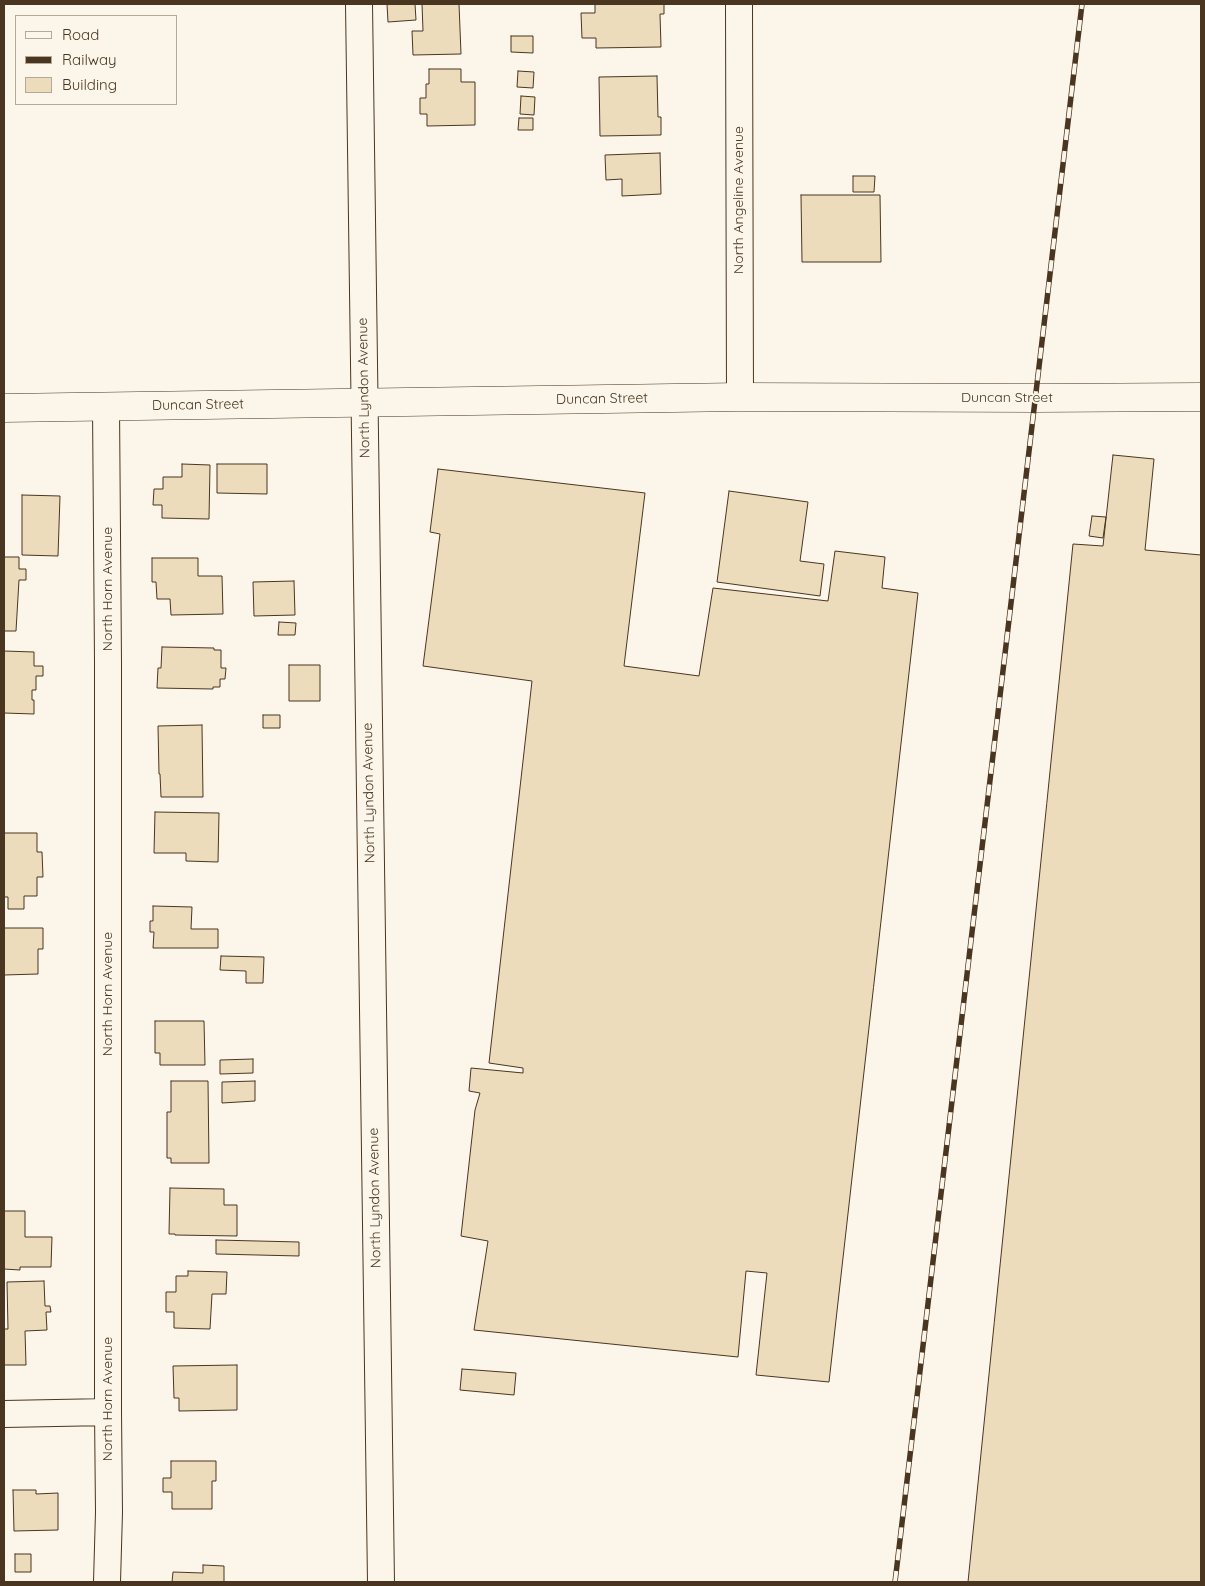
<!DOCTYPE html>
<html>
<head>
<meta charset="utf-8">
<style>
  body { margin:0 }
  #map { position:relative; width:1205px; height:1586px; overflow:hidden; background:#fbf6e9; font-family:Quicksand,sans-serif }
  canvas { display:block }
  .frame { position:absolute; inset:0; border:5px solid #4a3520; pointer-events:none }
  .legend { position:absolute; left:15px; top:15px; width:162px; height:90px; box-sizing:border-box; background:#fbf6e9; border:1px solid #b4a999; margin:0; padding:6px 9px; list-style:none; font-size:15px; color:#4a3520 }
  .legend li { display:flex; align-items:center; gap:10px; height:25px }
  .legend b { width:25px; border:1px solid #b4a999 }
</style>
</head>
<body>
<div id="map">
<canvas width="1205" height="1586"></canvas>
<div class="frame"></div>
<ul class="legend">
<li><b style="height:6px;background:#fbf6e9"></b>Road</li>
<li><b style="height:6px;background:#4a3520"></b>Railway</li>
<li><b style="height:14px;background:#ecdcbc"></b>Building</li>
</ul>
</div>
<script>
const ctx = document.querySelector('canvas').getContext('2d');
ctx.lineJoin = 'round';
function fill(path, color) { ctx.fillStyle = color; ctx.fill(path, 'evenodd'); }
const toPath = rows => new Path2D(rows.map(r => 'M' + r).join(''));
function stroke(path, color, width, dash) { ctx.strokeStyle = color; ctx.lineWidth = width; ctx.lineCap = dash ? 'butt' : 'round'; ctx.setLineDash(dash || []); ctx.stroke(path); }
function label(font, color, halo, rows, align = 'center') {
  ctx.font = font + ' Quicksand,sans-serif'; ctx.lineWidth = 4; ctx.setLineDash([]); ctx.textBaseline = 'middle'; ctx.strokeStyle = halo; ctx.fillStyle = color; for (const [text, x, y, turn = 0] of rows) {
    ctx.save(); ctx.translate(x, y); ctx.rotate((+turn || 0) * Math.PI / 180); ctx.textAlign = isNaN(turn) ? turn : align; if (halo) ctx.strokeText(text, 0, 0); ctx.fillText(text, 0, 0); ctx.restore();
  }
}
const building = toPath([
  [387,4,415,4,416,20,388,22,387,4],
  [422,4,459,4,461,54,413,55,412,31,423,31,422,4],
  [595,4,664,4,664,14,660,14,661,47,596,48,596,38,582,38,581,13,595,13,595,4],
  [511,36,533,36,533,53,511,52,511,36],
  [429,69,461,69,461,82,475,82,475,125,427,126,427,114,420,114,420,98,426,98,426,84,429,84,429,69],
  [518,71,534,72,533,88,517,87,518,71],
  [657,76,658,117,661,117,661,135,600,136,599,77,657,76],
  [521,96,535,97,534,115,520,114,521,96],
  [519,118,533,118,533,130,518,130,519,118],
  [660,153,661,194,622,196,622,179,606,180,605,155,660,153],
  [853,176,875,176,874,192,853,192,853,176],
  [801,195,880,195,881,262,802,262,801,195],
  [1113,455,1154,459,1145,550,1201,555,1201,1582,968,1582,1073,544,1103,546,1113,455],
  [182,464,210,465,209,519,162,518,162,505,153,505,154,489,163,489,163,477,182,477,182,464],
  [217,464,267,464,267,494,217,493,217,464],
  [438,469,645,493,624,666,699,676,713,588,828,601,835,551,885,557,882,588,918,593,829,1382,756,1375,767,1273,746,1271,738,1357,474,1330,488,1241,461,1236,475,1110,480,1093,469,1091,471,1068,523,1073,523,1068,489,1063,532,681,423,666,440,534,430,532,438,469],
  [729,491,808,502,800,561,824,564,820,596,717,582,729,491],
  [22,495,60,496,58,556,22,555,22,495],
  [1092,516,1106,517,1103,538,1089,536,1092,516],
  [4,557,19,557,19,569,26,569,26,580,19,580,16,631,4,631,4,557],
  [152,558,198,558,198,576,222,576,223,614,171,615,170,599,157,599,156,582,152,582,152,558],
  [294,581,295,615,254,616,253,582,294,581],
  [279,622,296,623,295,635,278,635,279,622],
  [162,647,214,648,214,650,221,650,221,668,226,668,225,679,220,679,220,687,213,687,213,689,157,688,158,668,161,668,162,647],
  [4,651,34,652,34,666,43,666,43,676,36,676,36,690,32,690,32,700,34,700,34,714,4,713,4,651],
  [289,665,320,665,320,701,289,701,289,665],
  [263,715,280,715,280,728,263,728,263,715],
  [202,725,203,797,161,797,160,774,159,774,158,726,202,725],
  [155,812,219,813,218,862,186,861,186,853,154,853,155,812],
  [4,833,37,833,37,852,42,852,43,877,37,877,37,896,24,896,24,909,8,909,8,897,4,897,4,833],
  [153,906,192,907,191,929,218,929,218,948,153,948,154,932,150,932,150,921,153,921,153,906],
  [4,928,43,928,43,949,38,949,38,974,4,975,4,928],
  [221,956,264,957,263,983,246,983,246,971,220,970,221,956],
  [155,1021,204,1021,205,1065,160,1065,160,1053,155,1053,155,1021],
  [253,1059,253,1073,220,1074,220,1060,253,1059],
  [171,1081,208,1081,209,1163,171,1163,171,1158,167,1158,167,1112,171,1112,171,1081],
  [255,1081,255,1101,222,1103,222,1082,255,1081],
  [170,1188,224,1189,224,1205,237,1205,237,1236,175,1235,175,1234,169,1234,170,1188],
  [4,1211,25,1211,25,1237,52,1237,51,1267,20,1267,20,1270,4,1269,4,1211],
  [216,1240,299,1242,299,1256,216,1254,216,1240],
  [188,1271,227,1272,226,1294,212,1294,210,1329,174,1328,174,1312,166,1312,166,1292,176,1292,176,1276,188,1276,188,1271],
  [44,1281,45,1306,50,1306,51,1312,46,1312,47,1330,25,1331,26,1365,4,1365,4,1329,8,1329,7,1282,44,1281],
  [237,1365,237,1410,179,1411,179,1398,174,1398,173,1366,237,1365],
  [462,1369,516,1373,514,1395,460,1390,462,1369],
  [171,1461,216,1461,216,1481,212,1481,212,1509,172,1509,172,1492,163,1492,163,1478,171,1478,171,1461],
  [13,1490,36,1490,36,1494,58,1493,58,1530,14,1531,13,1490],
  [15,1554,31,1554,31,1572,15,1572,15,1554],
  [203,1565,224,1566,224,1582,172,1582,173,1572,203,1573,203,1565]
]);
const street = toPath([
  [359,4,381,1582],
  [739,4,740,397],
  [106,406,108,663,108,1412,109,1512,107,1582],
  [4,1414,108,1412]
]);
const secondary = toPath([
  [4,408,740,397,1036,398,1201,397]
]);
const rail = toPath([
  [895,1582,1082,4]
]);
const streetNames = [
  ["North Angeline Avenue",739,200,-90],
  ["North Lyndon Avenue",364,388,-91],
  ["Duncan Street",1007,398],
  ["Duncan Street",602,399,-1],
  ["Duncan Street",198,405,-1],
  ["North Horn Avenue",108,589,-90],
  ["North Lyndon Avenue",369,793,-91],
  ["North Horn Avenue",108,994,-90],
  ["North Lyndon Avenue",375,1198,-91],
  ["North Horn Avenue",108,1399,-90]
];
fill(building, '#ecdcbc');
stroke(building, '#4a3520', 1);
stroke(street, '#4a3520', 28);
stroke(secondary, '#4a3520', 29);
stroke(street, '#fbf6e9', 26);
stroke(secondary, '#fbf6e9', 28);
stroke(rail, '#4a3520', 5.5);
stroke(rail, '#fbf6e9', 4, [11]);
label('14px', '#4a3520', '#fbf6e9', streetNames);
</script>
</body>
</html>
